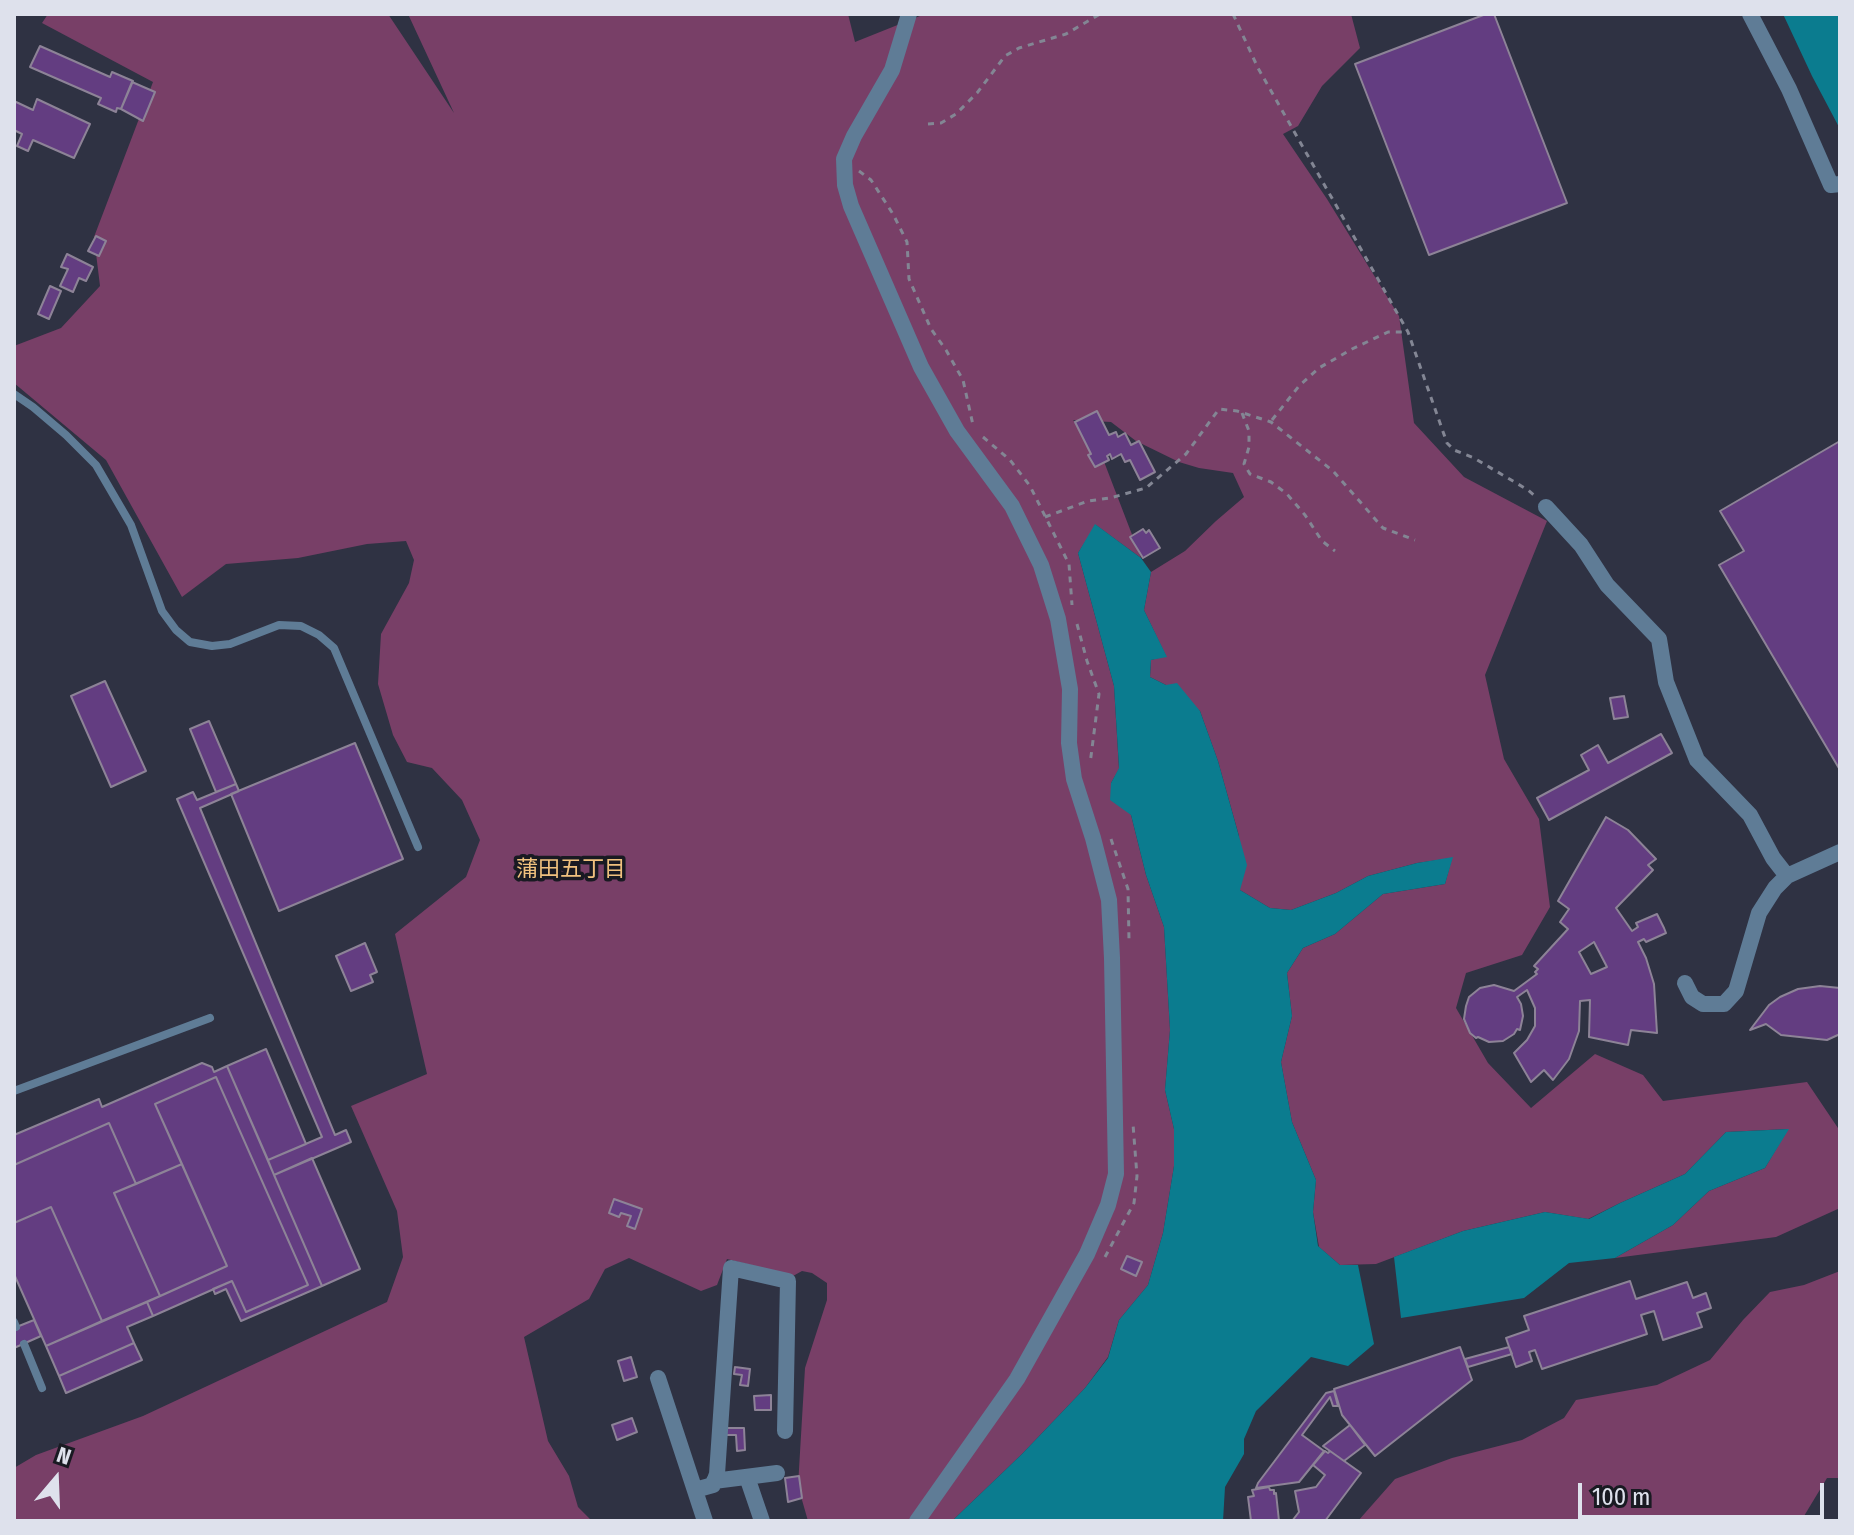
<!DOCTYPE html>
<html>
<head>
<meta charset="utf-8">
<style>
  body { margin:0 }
  #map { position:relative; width:1854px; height:1535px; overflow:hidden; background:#2f3243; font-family:"Fira Sans Condensed",sans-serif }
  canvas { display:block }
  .frame { position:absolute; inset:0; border:16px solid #dee1ec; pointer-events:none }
  .north { position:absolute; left:16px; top:1439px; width:80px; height:80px; -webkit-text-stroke:6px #191a22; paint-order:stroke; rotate:19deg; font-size:22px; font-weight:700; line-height:32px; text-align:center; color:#dee1ec }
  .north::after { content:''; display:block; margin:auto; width:28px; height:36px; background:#dee1ec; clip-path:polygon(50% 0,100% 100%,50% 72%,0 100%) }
  .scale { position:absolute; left:1578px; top:1483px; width:246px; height:36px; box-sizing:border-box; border:4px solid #dee1ec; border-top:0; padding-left:10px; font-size:24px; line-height:28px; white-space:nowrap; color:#dee1ec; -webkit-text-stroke:6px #191a22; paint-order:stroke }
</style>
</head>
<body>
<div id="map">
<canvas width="1854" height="1535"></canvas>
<div class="frame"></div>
<div class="north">N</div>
<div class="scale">100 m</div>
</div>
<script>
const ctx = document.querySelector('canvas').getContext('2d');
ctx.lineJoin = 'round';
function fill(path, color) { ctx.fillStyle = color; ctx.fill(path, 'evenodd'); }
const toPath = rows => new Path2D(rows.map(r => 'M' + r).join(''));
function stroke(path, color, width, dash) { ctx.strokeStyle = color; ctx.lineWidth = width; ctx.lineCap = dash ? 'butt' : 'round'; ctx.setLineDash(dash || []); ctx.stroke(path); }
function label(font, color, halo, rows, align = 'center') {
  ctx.font = font + ' "Fira Sans Condensed","Noto Sans JP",sans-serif'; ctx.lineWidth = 7; ctx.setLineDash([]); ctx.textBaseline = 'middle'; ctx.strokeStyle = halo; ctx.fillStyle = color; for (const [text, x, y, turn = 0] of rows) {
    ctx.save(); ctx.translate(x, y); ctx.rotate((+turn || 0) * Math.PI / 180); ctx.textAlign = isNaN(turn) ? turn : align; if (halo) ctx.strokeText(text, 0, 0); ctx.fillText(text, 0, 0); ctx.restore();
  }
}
const green = toPath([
  [48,14,388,14,454,113,408,14,848,14,855,42,920,16,921,14,1351,14,1360,48,1322,86,1298,126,1283,134,1327,199,1399,316,1414,423,1464,477,1547,521,1485,675,1504,759,1539,819,1550,907,1522,955,1466,973,1456,1008,1488,1063,1531,1108,1595,1054,1643,1075,1663,1101,1807,1082,1840,1131,1840,1208,1776,1237,1615,1258,1673,1225,1709,1191,1765,1168,1788,1129,1726,1132,1685,1174,1620,1203,1588,1219,1545,1212,1463,1231,1376,1264,1340,1265,1319,1247,1313,1212,1316,1180,1292,1122,1281,1062,1292,1016,1287,973,1303,948,1335,934,1383,894,1445,884,1452,858,1417,863,1368,876,1336,893,1291,910,1270,908,1240,890,1239,836,1218,761,1200,711,1166,685,1150,677,1151,660,1166,656,1144,610,1151,572,1185,551,1216,521,1244,497,1233,473,1199,468,1179,462,1136,441,1111,422,1073,420,1098,446,1141,558,1096,525,1078,553,1114,686,1119,769,1111,783,1131,815,1146,875,1164,927,1170,1030,1165,1090,1174,1129,1174,1166,1163,1233,1148,1285,1119,1320,1108,1357,1085,1388,1022,1454,952,1521,808,1521,798,1486,805,1368,827,1300,827,1283,812,1273,802,1271,793,1276,727,1259,717,1285,701,1291,629,1258,605,1269,589,1299,524,1337,548,1441,569,1476,578,1507,592,1521,14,1521,14,1468,36,1455,143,1416,387,1302,403,1257,397,1211,351,1106,427,1074,395,934,466,877,480,840,462,800,432,768,407,762,393,735,378,684,381,634,409,583,414,560,406,541,367,544,298,558,226,564,182,597,106,460,14,383,14,346,61,328,100,286,94,237,153,82,42,23],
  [1840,1271,1840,1478,1827,1478,1801,1521,1358,1521,1395,1479,1452,1458,1522,1440,1564,1418,1576,1400,1657,1385,1710,1360,1743,1320,1770,1292,1804,1285]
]);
const water = toPath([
  [1783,14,1840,14,1840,129,1812,76],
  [1095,524,1141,558,1151,572,1144,610,1167,657,1151,660,1150,677,1166,685,1177,683,1200,711,1218,761,1247,865,1240,890,1270,908,1291,910,1336,893,1368,876,1417,863,1453,857,1445,884,1383,894,1335,934,1303,948,1287,973,1292,1016,1281,1062,1292,1122,1316,1180,1313,1212,1318,1246,1340,1265,1358,1265,1374,1344,1348,1366,1311,1357,1256,1411,1244,1439,1244,1454,1225,1487,1223,1521,952,1521,1022,1454,1085,1388,1108,1358,1119,1320,1148,1285,1163,1233,1174,1166,1174,1129,1165,1090,1170,1030,1164,927,1146,875,1131,815,1110,800,1111,783,1119,768,1114,686,1078,553],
  [1789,1129,1765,1168,1709,1191,1673,1225,1615,1258,1569,1263,1524,1298,1401,1318,1394,1257,1463,1231,1545,1212,1589,1219,1620,1203,1685,1174,1726,1132]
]);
const building = toPath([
  [1486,14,1494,14,1567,203,1429,255,1355,64,1486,14],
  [40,46,110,77,112,72,133,81,121,109,117,108,116,112,98,104,101,98,30,67,40,46],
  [132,82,155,92,143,121,121,109,132,82],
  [37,99,90,124,74,158,33,140,28,151,17,146,22,134,14,130,14,101,33,110,37,99],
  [96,236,106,241,99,256,88,251,96,236],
  [67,254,93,267,86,281,79,278,73,292,60,286,68,269,61,267,67,254],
  [50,286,61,291,49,319,38,314,50,286],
  [1097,411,1109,435,1116,432,1118,437,1125,433,1131,445,1139,441,1155,472,1140,480,1130,460,1125,462,1121,454,1112,459,1110,454,1107,456,1109,460,1095,467,1088,455,1091,454,1075,422,1097,411],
  [1840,441,1840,770,1719,565,1744,551,1720,511,1840,441],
  [1143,529,1146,533,1149,530,1160,548,1143,558,1130,537,1143,529],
  [105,681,146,771,111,787,71,696,105,681],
  [1624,696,1628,717,1614,719,1610,698,1624,696],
  [209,721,236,784,216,792,190,729,209,721],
  [1661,734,1672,753,1549,820,1537,798,1589,770,1581,755,1598,745,1608,763,1661,734],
  [355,743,403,859,279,911,231,794,355,743],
  [236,784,239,791,200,808,335,1135,346,1130,351,1142,274,1175,268,1160,322,1137,177,799,193,792,197,800,236,784],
  [1606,817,1628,830,1656,859,1648,865,1653,870,1616,908,1632,931,1638,927,1636,923,1657,914,1664,928,1666,933,1646,942,1644,939,1638,942,1646,958,1654,984,1657,1033,1631,1030,1628,1045,1589,1037,1590,1000,1580,1001,1579,1031,1569,1059,1553,1080,1544,1070,1531,1082,1514,1053,1527,1040,1535,1026,1535,1008,1527,990,1517,997,1521,1004,1523,1016,1520,1030,1517,1029,1514,1034,1503,1041,1489,1042,1478,1037,1476,1038,1470,1033,1464,1019,1466,1006,1469,997,1480,988,1494,985,1514,991,1537,974,1535,972,1538,969,1534,966,1568,929,1560,922,1569,909,1558,901,1606,817],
  [1594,942,1607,967,1591,974,1579,952,1594,942],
  [365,943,377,972,370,975,373,982,351,991,336,956,365,943],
  [1820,986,1840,988,1840,1034,1827,1040,1781,1035,1766,1024,1750,1030,1769,1005,1780,997,1798,989,1820,986],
  [266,1049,306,1144,268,1160,227,1066,266,1049],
  [202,1063,212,1067,214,1072,227,1066,322,1286,241,1321,226,1289,215,1294,213,1289,232,1281,246,1312,308,1285,216,1077,155,1104,182,1164,136,1184,109,1123,14,1165,14,1135,99,1099,102,1107,202,1063],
  [216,1077,308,1285,246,1312,232,1281,153,1316,147,1302,227,1266,155,1104,216,1077],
  [109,1123,136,1184,114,1193,160,1296,102,1321,51,1207,14,1223,14,1165,109,1123],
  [312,1158,360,1269,322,1286,274,1175,312,1158],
  [182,1164,227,1266,160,1296,114,1193,182,1164],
  [614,1199,642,1209,635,1229,627,1226,631,1216,621,1213,619,1217,609,1213,614,1199],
  [51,1207,102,1321,46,1346,14,1274,14,1223,51,1207],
  [1127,1256,1142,1262,1136,1276,1121,1269,1127,1256],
  [1630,1281,1636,1299,1687,1282,1693,1298,1706,1293,1711,1308,1697,1313,1702,1327,1663,1340,1654,1311,1641,1315,1647,1334,1542,1369,1535,1350,1529,1352,1532,1361,1516,1367,1506,1338,1529,1330,1524,1316,1630,1281],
  [147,1302,153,1316,127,1327,134,1343,59,1376,46,1346,147,1302],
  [34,1320,41,1336,14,1348,14,1328,34,1320],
  [134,1343,142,1360,66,1393,59,1376,134,1343],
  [1460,1347,1472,1380,1375,1456,1342,1415,1334,1389,1460,1347],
  [1509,1347,1512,1354,1468,1367,1465,1359,1509,1347],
  [631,1357,637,1377,624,1381,618,1361,631,1357],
  [735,1367,750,1369,748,1386,740,1385,742,1375,734,1374,735,1367],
  [1334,1391,1338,1406,1333,1406,1330,1397,1302,1435,1324,1451,1299,1482,1256,1488,1258,1483,1326,1393,1334,1391],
  [771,1395,771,1410,755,1410,754,1396,771,1395],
  [632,1418,637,1432,617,1440,612,1425,632,1418],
  [1350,1425,1365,1445,1344,1461,1323,1446,1350,1425],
  [726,1428,744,1428,745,1450,737,1451,736,1435,726,1435,726,1428],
  [1325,1451,1328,1453,1330,1451,1361,1473,1325,1521,1292,1521,1299,1512,1295,1491,1316,1487,1325,1475,1313,1465,1325,1451],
  [799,1476,802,1498,788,1502,785,1478,799,1476],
  [1269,1487,1270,1490,1274,1490,1274,1494,1276,1493,1279,1521,1251,1521,1248,1497,1254,1496,1252,1490,1269,1487]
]);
const path = toPath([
  [1233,14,1258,68,1408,332,1447,443,1454,450,1474,458,1528,490,1535,496],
  [928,124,941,123,956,114,977,93,1005,56,1019,48,1066,34,1100,14],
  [859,171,871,180,893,214,907,242,909,279,931,329,946,350,963,380,973,425],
  [1242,413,1249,431,1249,447,1244,464,1250,474,1271,482,1287,494,1305,515,1322,541,1335,551],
  [1272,420,1299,386,1319,368,1352,349,1388,332,1408,332],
  [983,437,1010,460,1030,486,1069,564,1072,605],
  [1045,517,1088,501,1110,498,1146,488,1186,454,1219,409,1237,411,1271,422,1333,471,1383,528,1415,540],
  [1077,624,1087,661,1099,694,1090,764],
  [1111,839,1128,889,1129,940],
  [1105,1257,1134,1203,1137,1176,1133,1124]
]);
const lane = toPath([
  [14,394,33,407,66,435,96,465,131,525,162,611,176,630,190,642,212,646,230,644,279,625,301,626,319,635,334,648,418,847],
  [14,1091,210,1018],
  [14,1322,16,1327],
  [24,1344,42,1388]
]);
const street = toPath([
  [909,14,892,70,854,136,844,159,845,185,851,206,921,367,957,431,1012,506,1041,565,1058,619,1070,689,1069,743,1074,779,1093,838,1109,900,1112,958,1116,1174,1108,1205,1087,1254,1017,1379,917,1521],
  [1750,14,1789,89,1831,185,1840,184],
  [1546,507,1581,545,1607,585,1659,639,1666,682,1697,760,1750,815,1773,858,1787,876],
  [1685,983,1692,997,1703,1004,1724,1004,1736,991,1759,913,1775,888,1787,876,1840,852],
  [658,1378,705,1521],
  [747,1477,762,1521],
  [714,1481,777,1473],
  [695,1490,713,1485,717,1474,731,1268,788,1281,785,1431]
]);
const neighbourhoodNames = [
  ["蒲田五丁目",571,870]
];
fill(green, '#783f67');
fill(water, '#0b7c8f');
fill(building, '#633d81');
stroke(building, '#8d8397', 2);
stroke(path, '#838694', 3, [6, 6]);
stroke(lane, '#5f7c96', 8);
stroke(street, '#5f7c96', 16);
label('22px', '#f0c17e', '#191a22', neighbourhoodNames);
</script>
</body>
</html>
